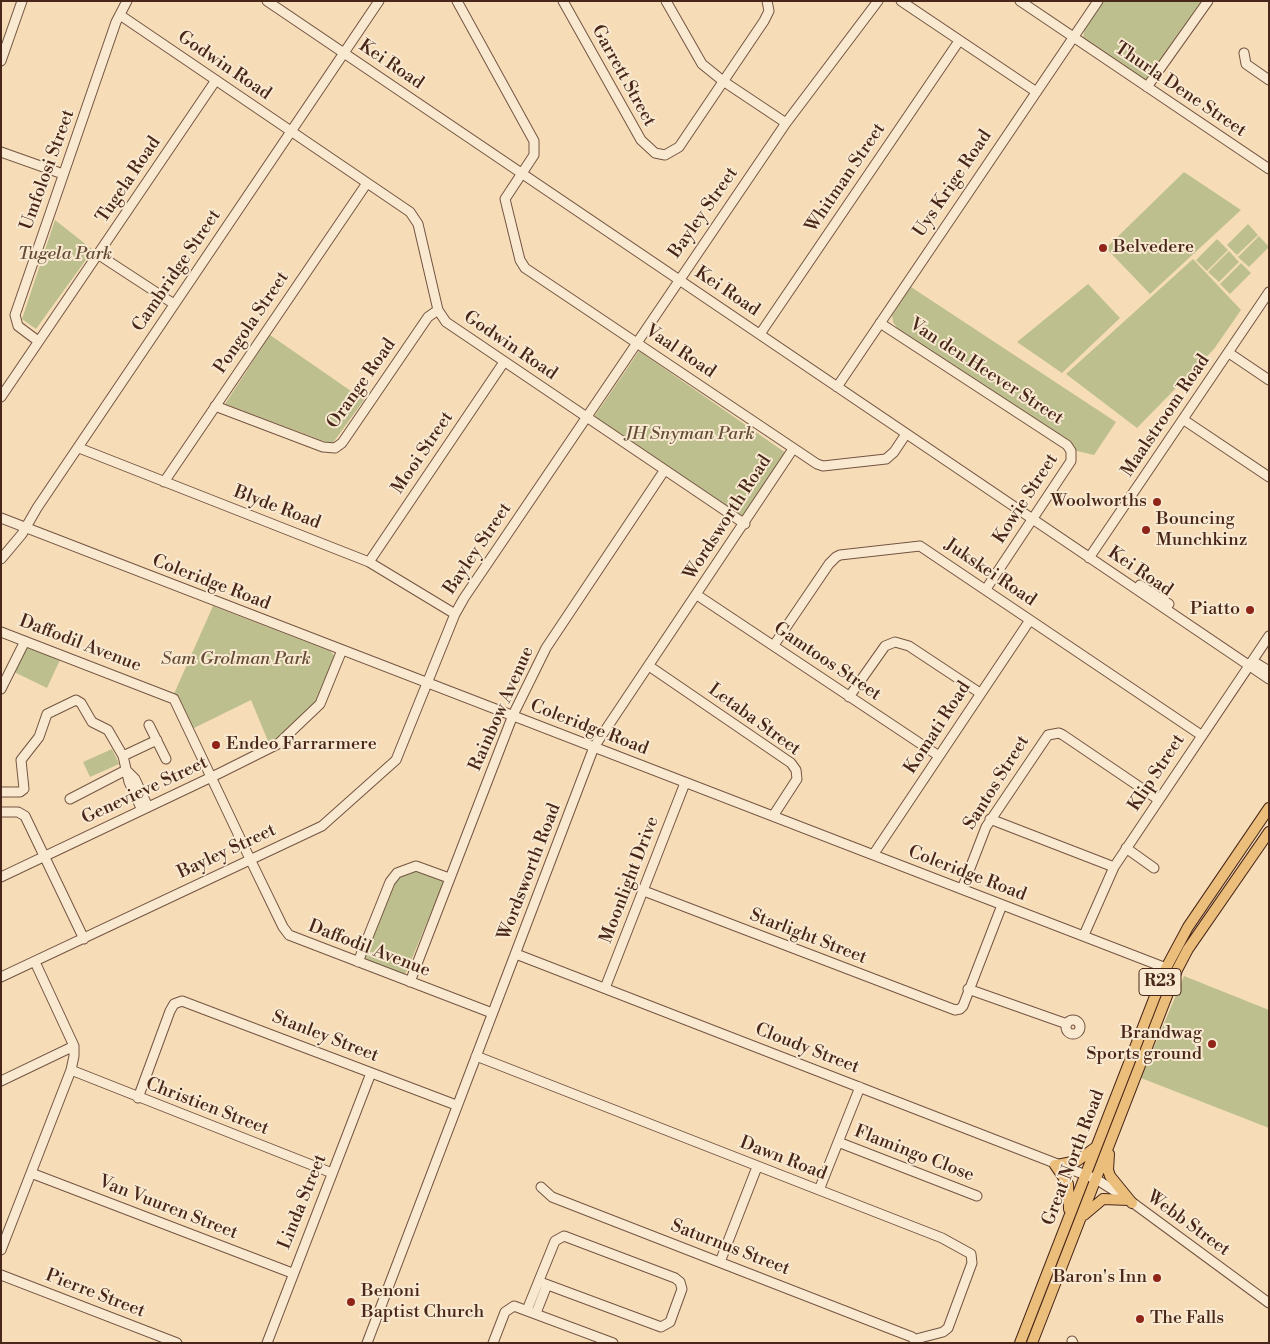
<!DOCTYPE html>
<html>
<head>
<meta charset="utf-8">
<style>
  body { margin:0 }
  #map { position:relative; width:1270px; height:1344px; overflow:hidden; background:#f6ddb8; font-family:"Libre Bodoni",serif }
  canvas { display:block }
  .frame { position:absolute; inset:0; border:2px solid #482619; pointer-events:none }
</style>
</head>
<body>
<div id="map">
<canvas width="1270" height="1344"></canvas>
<div class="frame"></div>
</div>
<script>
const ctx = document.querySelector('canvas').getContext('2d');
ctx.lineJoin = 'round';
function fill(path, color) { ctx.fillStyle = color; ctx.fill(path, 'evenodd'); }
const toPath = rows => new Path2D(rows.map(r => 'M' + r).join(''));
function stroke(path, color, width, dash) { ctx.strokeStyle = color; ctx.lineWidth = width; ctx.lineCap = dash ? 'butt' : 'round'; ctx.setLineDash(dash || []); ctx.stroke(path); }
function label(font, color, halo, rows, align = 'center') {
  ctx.font = font + ' "Libre Bodoni",serif'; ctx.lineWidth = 4; ctx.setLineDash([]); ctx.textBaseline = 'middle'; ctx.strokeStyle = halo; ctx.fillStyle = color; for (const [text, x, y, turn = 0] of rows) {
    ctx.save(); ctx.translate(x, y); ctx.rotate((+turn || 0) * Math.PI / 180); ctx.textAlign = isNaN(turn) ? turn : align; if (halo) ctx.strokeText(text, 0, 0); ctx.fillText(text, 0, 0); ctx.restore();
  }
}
const green = toPath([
  [1102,1,1207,1,1147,82,1086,41,1083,37,1085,27],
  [1184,172,1241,210,1150,294,1106,248],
  [55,220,93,250,36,329,22,319],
  [1248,224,1258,235,1237,255,1227,245],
  [1259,236,1269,247,1249,267,1238,257],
  [1217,239,1228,250,1207,271,1196,260],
  [1229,251,1239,262,1219,282,1208,272],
  [1193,259,1241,310,1214,349,1137,428,1066,374],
  [1241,263,1251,273,1230,294,1220,284],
  [1088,284,1120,318,1062,373,1017,342],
  [911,287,1116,422,1094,455,1077,451,898,329,893,322,892,315],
  [270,335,364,400,332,444,225,404],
  [639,351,786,453,740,519,594,417],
  [213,606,330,651,334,655,335,657,315,705,270,746,251,700,192,729,173,696],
  [35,647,60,660,47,688,12,671,22,649],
  [112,749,119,764,90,777,83,762],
  [403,872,426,872,445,879,405,975,361,960,390,884],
  [1184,976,1269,1010,1269,1128,1141,1078]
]);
const minor = toPath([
  [267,1,1269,679],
  [457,1,534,141,534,155,505,199,520,260,525,268,817,464,823,466,886,459,894,452,906,434],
  [563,1,641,140,655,153,665,155,679,147,764,21,769,11,767,1],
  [666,1,702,64,723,81,786,123],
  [901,1,1035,91],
  [1020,1,1269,169],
  [120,15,410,212,418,224,438,310,446,322,745,524],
  [1244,53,1246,64,1269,80],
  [1,61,22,1],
  [1147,87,1208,1],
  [1,152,63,174],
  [99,255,174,304],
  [880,323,1067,445,1071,451,1071,461,986,589],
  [760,334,959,41],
  [38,341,18,326,15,315,116,22,127,1],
  [1229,353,1269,380],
  [837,387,1098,1],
  [1,397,216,80],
  [215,406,323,447,335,448,342,443,428,317,438,310],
  [1184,420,1269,477],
  [79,448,369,562,455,614],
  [164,482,367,183],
  [1,518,1166,968],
  [1089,558,1269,292],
  [1,559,22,534,37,508,379,1],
  [369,562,504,362],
  [1140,585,1169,604],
  [697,595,939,756],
  [1,632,174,699,250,859,283,927,289,935,492,1013],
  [774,645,829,564,836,557,840,555,920,546,1201,735],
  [1256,663,1269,671],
  [649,666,791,763,796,770,797,779,773,816],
  [1,689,25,641],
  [849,697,885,646,895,642,909,646,980,693],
  [149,725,166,759],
  [123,756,157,740],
  [126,770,135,779,148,807],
  [1,792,20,792,24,789,21,760,39,737,47,714,76,700,81,703,92,722,108,730,123,756,129,782,142,810],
  [70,799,126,770],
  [1,812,18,812,25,816,84,939],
  [990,819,1114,867],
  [1126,848,1154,868],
  [873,855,1030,620],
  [1,877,220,773,278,744,320,704,342,650],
  [962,889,986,827,1048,735,1059,733,1063,735,1159,800],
  [644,891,955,1010,960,1009,963,1006,1002,905],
  [1084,935,1114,867,1269,636],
  [516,954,1096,1179,1129,1200,1269,1303],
  [358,962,390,882,397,873,416,866,449,878],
  [1,977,322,826,396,760,455,614,464,598,786,123,878,1],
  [410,982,513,715,546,648,664,471],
  [605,988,685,783],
  [968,989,1067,1024],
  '1066 1027a7 7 0 1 1 14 0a7 7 0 1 1-14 0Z',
  [476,1056,942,1238,971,1254,972,1263,948,1328,943,1332,916,1339],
  [71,1070,332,1173],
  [1,1081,74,1046],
  [138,1098,170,1011,174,1004,182,1001,456,1105],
  [838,1142,977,1196],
  [31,1173,292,1273],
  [541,1187,552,1197,886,1327,912,1337,917,1343],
  [819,1190,860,1087],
  [1,1250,71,1070,74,1056,74,1046,35,962],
  [720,1262,757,1167],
  [1,1275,177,1343],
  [527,1310,555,1241,564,1236,675,1278,680,1282,682,1289,670,1322,661,1327,540,1282],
  [536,1313,547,1285],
  [1072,1341,1073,1343],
  [267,1343,371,1073],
  [367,1343,594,747,793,449],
  [493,1343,505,1312,514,1306,613,1343]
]);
const major = toPath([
  [1109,1154,1108,1170,1110,1176,1132,1203],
  [1055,1165,1068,1184,1069,1209],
  [1057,1165,1077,1161,1096,1147],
  [1084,1215,1103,1199,1129,1200],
  [1020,1343,1166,968,1188,927,1269,808],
  [1032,1343,1177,970,1188,949,1269,832]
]);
const markers = [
  [1103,248,5,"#8f2418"],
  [1157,502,5,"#8f2418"],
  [1146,530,5,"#8f2418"],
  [1250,610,5,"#8f2418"],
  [216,745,5,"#8f2418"],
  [1212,1044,5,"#8f2418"],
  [1157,1278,5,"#8f2418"],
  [351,1302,5,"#8f2418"],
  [1140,1319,5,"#8f2418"]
];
const shields = [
  [1160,982,42]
];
const shieldNames = [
  ["R23",1160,982]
];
const streetNames = [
  ["Kei Road",391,65,34],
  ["Godwin Road",224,66,34],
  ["Garrett Street",623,76,61],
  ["Thurla Dene Street",1180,90,34],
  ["Umfolosi Street",48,170,-70],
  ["Whitman Street",846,178,-56],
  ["Tugela Road",129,180,-56],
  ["Uys Krige Road",953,184,-56],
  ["Bayley Street",704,213,-55],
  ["Cambridge Street",177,271,-56],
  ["Kei Road",727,292,34],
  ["Pongola Street",252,323,-56],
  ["Godwin Road",510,346,34],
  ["Vaal Road",680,352,34],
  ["Van den Heever Street",986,372,33],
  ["Orange Road",362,384,-55],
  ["Maalstroom Road",1166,416,-56],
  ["Mooi Street",423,453,-56],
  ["Kowie Street",1026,499,-57],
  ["Blyde Road",277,508,21],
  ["Wordsworth Road",728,518,-57],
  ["Bayley Street",478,549,-56],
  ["Kei Road",1140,572,34],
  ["Jukskei Road",990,573,34],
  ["Coleridge Road",211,583,21],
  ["Daffodil Avenue",80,644,21],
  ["Gamtoos Street",827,662,34],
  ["Rainbow Avenue",502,709,-66],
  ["Letaba Street",754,720,36],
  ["Coleridge Road",589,728,21],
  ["Komati Road",938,728,-57],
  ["Klip Street",1157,773,-57],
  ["Santos Street",997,783,-58],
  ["Genevieve Street",145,791,-25],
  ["Bayley Street",227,852,-25],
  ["Wordsworth Road",530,872,-69],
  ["Coleridge Road",967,874,21],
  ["Moonlight Drive",630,880,-69],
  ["Starlight Street",808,937,21],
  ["Daffodil Avenue",369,949,21],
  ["Stanley Street",325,1037,21],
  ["Cloudy Street",807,1049,21],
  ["Christien Street",207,1107,21],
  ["Flamingo Close",914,1154,21],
  ["Great North Road",1074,1158,-69],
  ["Dawn Road",783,1159,21],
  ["Linda Street",303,1202,-68],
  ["Van Vuuren Street",168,1208,21],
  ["Webb Street",1188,1224,36],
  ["Saturnus Street",730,1248,21],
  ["Pierre Street",95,1294,21]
];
const poiNames = [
  ["Belvedere",1113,248],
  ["Woolworths",1147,502,"right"],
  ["Bouncing",1156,520],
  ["Munchkinz",1156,541],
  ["Piatto",1240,610,"right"],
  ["Endeo Farrarmere",226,745],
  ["Brandwag",1202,1034,"right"],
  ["Sports ground",1202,1055,"right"],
  ["Baron's Inn",1147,1278,"right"],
  ["Benoni",361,1292],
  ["Baptist Church",361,1313],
  ["The Falls",1150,1319]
];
const parkNames = [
  ["Tugela Park",65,255],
  ["JH Snyman Park",690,435],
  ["Sam Grolman Park",236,660]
];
fill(green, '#bdc08e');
stroke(minor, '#745441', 11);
stroke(major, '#482619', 12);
stroke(minor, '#f9e9d1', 9);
stroke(major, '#ebbe7c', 10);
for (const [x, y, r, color] of markers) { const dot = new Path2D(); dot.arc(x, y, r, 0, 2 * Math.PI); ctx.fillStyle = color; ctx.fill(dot); stroke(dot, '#f9e9d1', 2); }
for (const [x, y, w] of shields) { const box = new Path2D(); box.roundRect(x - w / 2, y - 13.5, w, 27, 4); ctx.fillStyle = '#f9e9d1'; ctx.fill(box); stroke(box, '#482619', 1); }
label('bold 16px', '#482619', null, shieldNames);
label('18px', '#482619', '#f9e9d1', streetNames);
label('18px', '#482619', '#f9e9d1', poiNames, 'left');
label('italic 18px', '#654c36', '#f9e9d1', parkNames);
</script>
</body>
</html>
